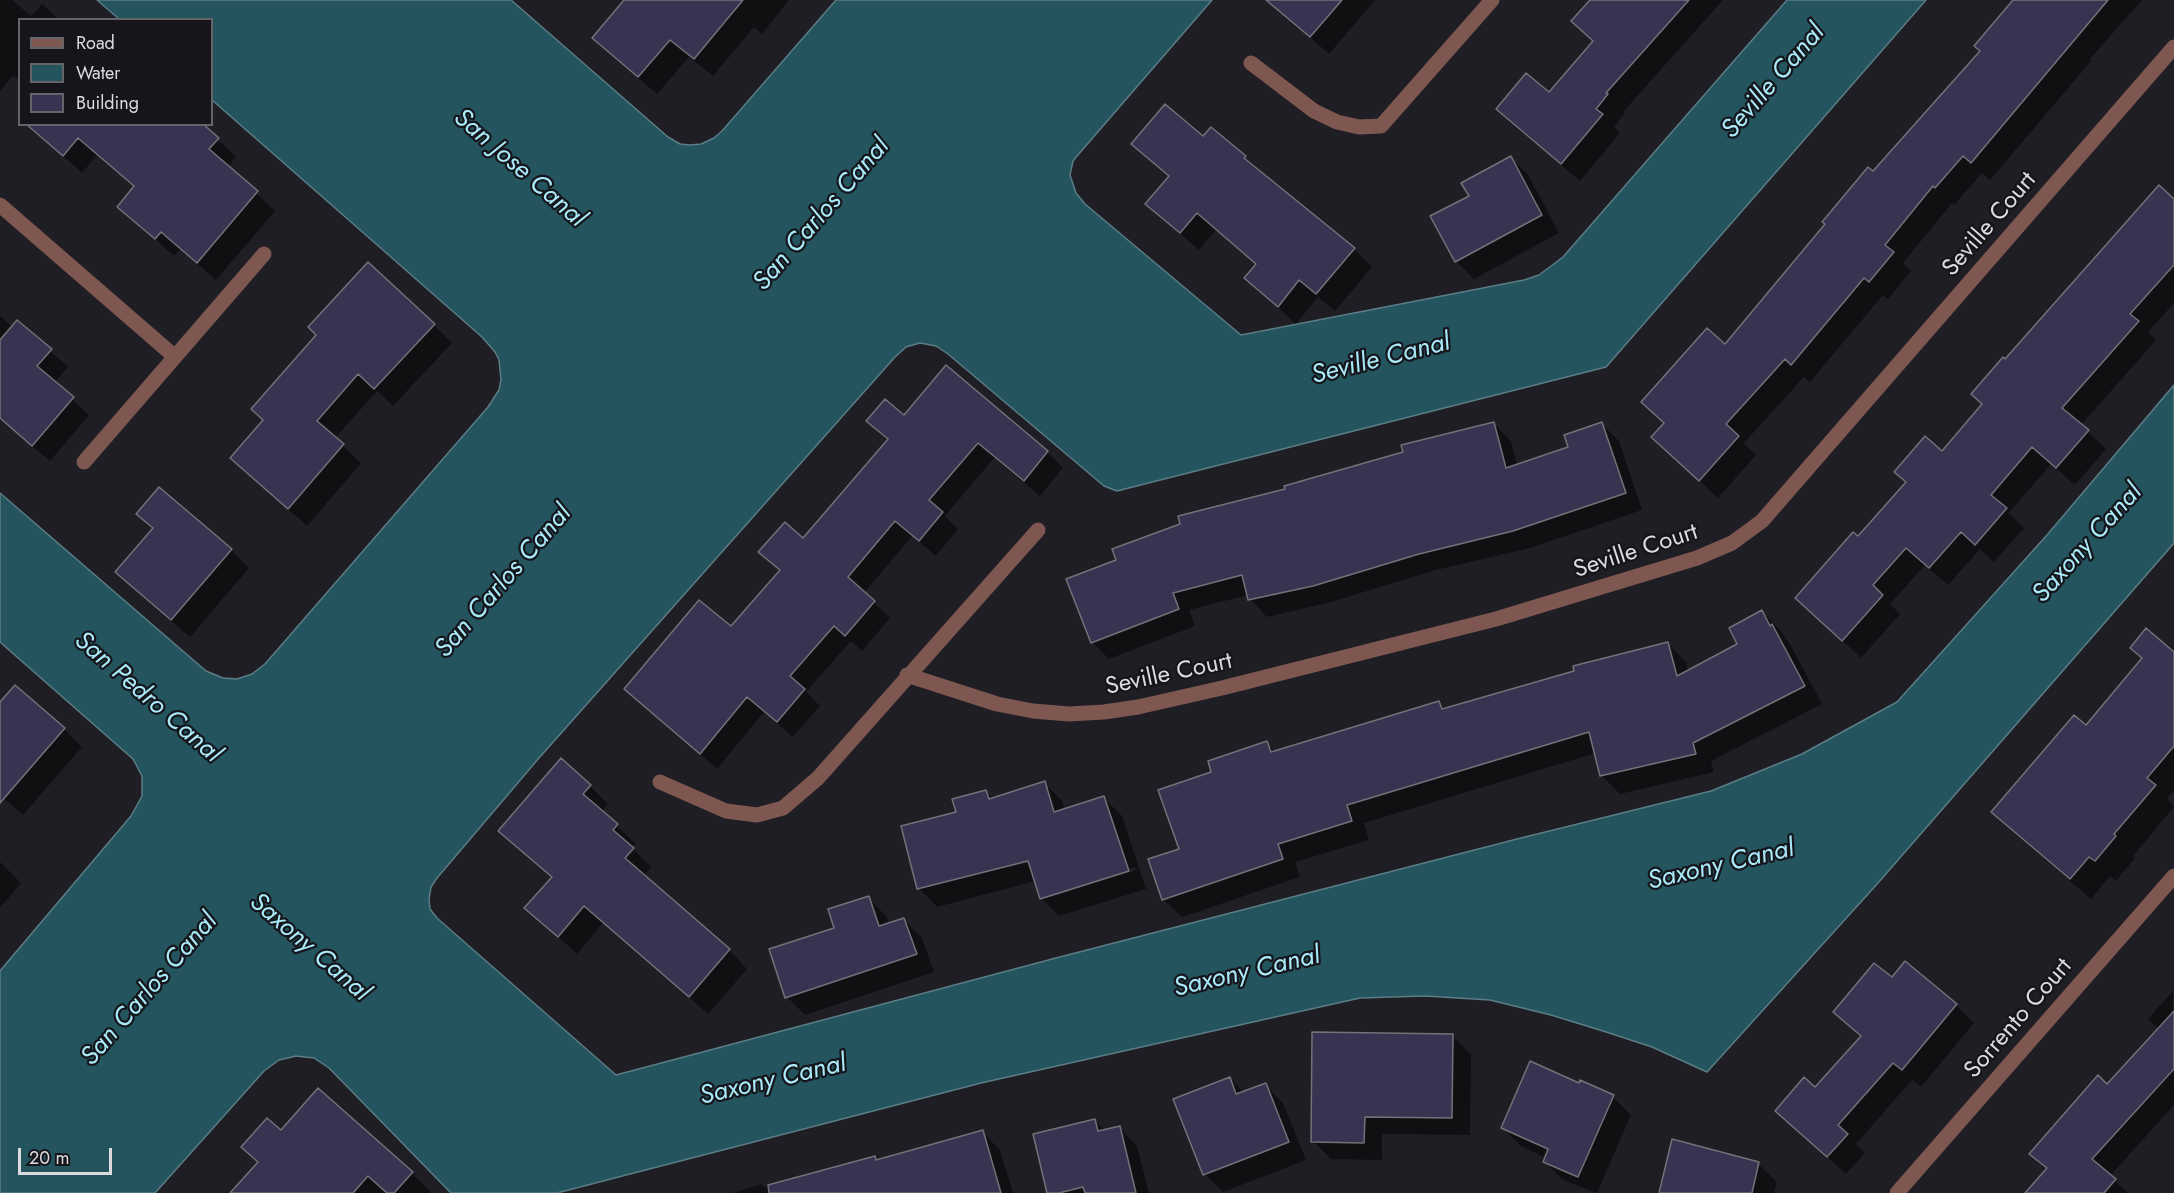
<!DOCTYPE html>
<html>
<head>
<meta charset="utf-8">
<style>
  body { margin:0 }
  #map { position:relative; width:2174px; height:1193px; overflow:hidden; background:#1f1e24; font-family:Jost,sans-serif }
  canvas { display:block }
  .legend { position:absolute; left:18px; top:18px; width:195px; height:108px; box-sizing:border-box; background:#16151b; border:2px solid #656469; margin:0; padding:8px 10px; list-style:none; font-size:18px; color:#dcdbdf }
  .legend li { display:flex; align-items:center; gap:12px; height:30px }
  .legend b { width:30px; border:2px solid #656469 }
  .scale { position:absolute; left:18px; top:1148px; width:94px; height:27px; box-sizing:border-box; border:3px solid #dcdbdf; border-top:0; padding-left:8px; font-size:18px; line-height:21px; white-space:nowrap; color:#dcdbdf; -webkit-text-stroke:4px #16151b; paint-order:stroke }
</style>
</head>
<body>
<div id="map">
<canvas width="2174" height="1193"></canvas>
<ul class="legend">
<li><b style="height:8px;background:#7d5750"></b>Road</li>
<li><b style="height:16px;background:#24555f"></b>Water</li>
<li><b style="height:16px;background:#3a3251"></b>Building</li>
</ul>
<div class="scale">20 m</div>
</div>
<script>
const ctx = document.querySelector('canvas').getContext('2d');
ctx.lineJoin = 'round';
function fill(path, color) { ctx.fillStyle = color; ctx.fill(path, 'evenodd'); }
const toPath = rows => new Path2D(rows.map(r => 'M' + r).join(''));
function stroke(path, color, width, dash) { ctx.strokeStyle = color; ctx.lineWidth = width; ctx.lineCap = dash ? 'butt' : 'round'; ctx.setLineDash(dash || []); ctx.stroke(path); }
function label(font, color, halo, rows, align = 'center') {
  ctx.font = font + ' Jost,sans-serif'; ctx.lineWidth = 4.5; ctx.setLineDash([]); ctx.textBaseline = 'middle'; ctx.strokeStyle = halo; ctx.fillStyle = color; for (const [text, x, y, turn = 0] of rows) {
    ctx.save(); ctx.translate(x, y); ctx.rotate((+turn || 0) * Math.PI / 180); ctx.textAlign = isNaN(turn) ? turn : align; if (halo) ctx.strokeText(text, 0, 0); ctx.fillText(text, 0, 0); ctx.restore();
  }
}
const water = toPath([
  [97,0,511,0,668,137,680,144,690,145,701,144,714,138,722,131,836,0,1212,0,1077,156,1073,161,1070,175,1076,193,1085,204,1241,335,1524,280,1539,275,1563,257,1787,0,1926,0,1606,367,1117,491,1104,486,948,354,936,346,920,343,906,347,895,357,539,758,437,878,431,887,429,899,430,909,437,918,616,1075,1056,958,1517,839,1711,791,1802,754,1897,702,2047,535,2174,385,2174,543,1878,883,1707,1072,1652,1047,1603,1031,1551,1015,1490,1000,1425,996,1360,998,981,1083,557,1193,451,1193,329,1068,314,1058,296,1056,279,1060,264,1071,155,1193,0,1193,0,971,131,816,142,796,142,776,133,759,0,642,0,493,206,671,223,678,237,679,252,674,265,664,488,407,499,390,501,380,499,360,495,352,482,337,212,100,212,20,119,19,97,0]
]);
const shadow = toPath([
  [0,0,12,0,31,16,42,4,59,20,20,20,20,81,13,75,0,91],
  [626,0,789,0,762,34,754,27,713,76,689,57,657,94,612,56,594,38],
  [1268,0,1375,0,1329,54],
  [1592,0,1723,0,1623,112,1625,113,1614,127,1620,133,1580,181,1516,127,1498,109,1549,94,1594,42],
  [2015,0,2142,0,2090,59,2092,60,1990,180,1982,173,1954,205,1952,203,1903,263,1911,271,1888,299,1883,295,1810,382,1804,377,1744,443,1756,455,1718,498,1653,437,1725,346,1981,51],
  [201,124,236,157,228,167,275,211,216,280,180,249,174,256,119,207,135,188,97,155,82,173,36,131],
  [1203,138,1245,157,1262,174,1354,249,1372,267,1335,311,1318,297,1296,324,1246,278,1257,265,1216,230,1199,250,1147,204,1170,178,1133,144],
  [1511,158,1529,176,1559,233,1474,279,1456,261,1471,196],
  [2174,201,2174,303,2148,332,2156,340,2081,425,2106,449,2075,485,2051,464,2009,513,2024,528,1994,562,1980,549,1948,585,1925,565,1890,604,1900,614,1861,658,1797,598,1942,454,1983,405,2005,361],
  [0,316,13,328,18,322,68,367,54,383,89,415,50,461,0,419],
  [434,325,452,343,393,406,377,391,335,438,361,463,307,526,232,458,264,421,318,335],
  [904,418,1047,452,1063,468,1040,496,994,458,945,516,958,529,936,556,912,536,864,593,890,618,862,651,851,641,806,692,820,706,793,737,764,712,717,769,626,689,731,629,781,571,760,552,804,540,888,441,868,421],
  [1494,424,1511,441,1517,465,1570,448,1602,424,1619,441,1642,510,1530,548,1436,570,1331,602,1267,617,1250,599,1248,595,1189,610,1195,626,1109,659,1092,642,1118,561,1287,490],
  [138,514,231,550,249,568,190,637,135,590,117,572,153,529],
  [1762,612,1780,630,1790,644,1822,704,1711,761,1714,772,1620,794,1602,776,1596,753,1364,823,1369,840,1295,862,1300,877,1182,917,1163,899,1181,850,1213,773,1267,743,1276,752,1439,703,1446,710,1668,644,1686,662,1688,671,1739,645],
  [2174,654,2174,790,2167,798,2174,807,2133,856,2135,858,2116,881,2110,876,2091,899,2013,832,1993,812,2086,727],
  [0,704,64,729,82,747,23,815,0,795],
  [1044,783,1062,801,1065,810,1104,798,1122,816,1146,889,1059,916,1041,898,1036,881,937,907,919,888,957,813,986,791,993,799],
  [1135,867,1136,870,1050,897,1050,894],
  [590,786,608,804,601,812,635,843,632,848,651,867,643,876,729,950,747,969,708,1014,603,923,577,954,527,908,553,878,501,831],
  [0,862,21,883,0,908],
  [868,898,886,916,890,925,904,920,922,938,934,972,805,1015,787,997,836,929],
  [2173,991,2174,1105,2110,1176,2128,1193,2027,1193,2047,1169,2031,1153,2108,1086,2159,1029,2148,1019],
  [1956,1005,1974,1023,1921,1087,1912,1080,1856,1144,1865,1153,1846,1174,1777,1111,1815,1089,1861,1038,1835,1012],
  [1452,1036,1471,1054,1470,1135,1382,1134,1382,1160,1331,1159,1313,1141],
  [1230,1078,1244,1093,1265,1085,1283,1103,1306,1160,1223,1192,1204,1174],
  [1579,1085,1613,1097,1631,1115,1597,1193,1563,1180,1545,1162,1546,1158,1521,1146,1503,1128],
  [1095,1121,1105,1131,1119,1127,1137,1146,1149,1193,1049,1193],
  [982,1132,1000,1150,1013,1193,733,1193,761,1184,764,1187,875,1158,878,1161],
  [259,1163,412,1173,430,1191,428,1193,232,1193],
  [1758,1164,1777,1182,1774,1193,1660,1193]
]);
const building = toPath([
  [624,0,743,0,694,59,670,40,638,77,592,38,624,0],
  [1266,0,1342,0,1310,37,1266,0],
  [1590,0,1689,0,1606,93,1608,94,1596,109,1603,114,1561,164,1496,109,1526,73,1549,92,1593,41,1571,21,1590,0],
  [2013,0,2108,0,1971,163,1963,156,1935,188,1933,186,1885,245,1894,252,1869,282,1864,278,1791,365,1785,359,1726,424,1739,436,1699,481,1651,437,1664,423,1641,402,1707,328,1725,344,1825,224,1822,222,1868,167,1873,171,1980,51,1974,46,2013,0],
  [1165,104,1203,136,1211,127,1246,156,1244,158,1355,248,1316,294,1299,280,1278,307,1244,278,1256,264,1197,213,1180,233,1145,204,1169,176,1131,144,1165,104],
  [26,124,203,124,219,138,209,149,258,191,197,263,161,232,155,239,117,207,134,186,78,138,63,156,26,124],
  [1511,156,1542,215,1455,262,1430,216,1469,196,1461,183,1511,156],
  [2159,185,2174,199,2174,265,2130,314,2139,321,2062,408,2089,430,2056,468,2032,447,1991,495,2007,508,1975,545,1961,532,1929,568,1906,548,1873,585,1883,595,1842,641,1795,598,1853,532,1858,536,1906,482,1894,472,1925,436,1942,451,1982,404,1971,394,2003,357,2005,359,2159,185],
  [368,262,435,324,374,389,358,374,317,421,344,444,288,509,230,458,263,420,251,409,316,335,308,327,368,262],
  [17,320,52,349,37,366,74,397,32,446,0,418,0,340,17,320],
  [946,365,1048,451,1024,481,978,443,929,500,943,512,919,541,895,521,848,577,875,601,845,636,834,626,790,676,805,689,777,722,747,697,700,754,624,689,699,600,731,626,780,570,758,552,785,522,803,538,888,439,866,421,885,399,904,415,946,365],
  [1494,422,1506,468,1568,447,1564,435,1602,422,1626,493,1513,531,1419,554,1313,586,1248,600,1242,575,1173,593,1179,609,1091,643,1066,579,1116,560,1112,549,1180,524,1178,516,1285,489,1284,486,1403,452,1401,445,1494,422],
  [159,487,232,549,171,620,115,572,153,528,136,514,159,487],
  [1762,610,1770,626,1772,624,1805,686,1693,743,1696,754,1600,776,1589,732,1347,805,1352,821,1278,844,1283,859,1162,900,1148,859,1179,849,1158,790,1211,772,1208,761,1267,741,1271,752,1439,701,1442,709,1574,671,1573,666,1668,642,1677,676,1737,644,1729,628,1762,610],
  [2146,628,2174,652,2174,746,2147,778,2156,785,2114,834,2116,836,2095,861,2089,857,2070,879,1991,812,2074,715,2086,725,2142,658,2130,648,2146,628],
  [15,685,65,728,0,803,0,702,15,685],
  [561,758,591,785,583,794,618,824,613,830,634,848,625,858,730,949,689,997,584,906,558,937,524,908,552,877,498,831,561,758],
  [1045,781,1054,812,1104,796,1129,871,1040,899,1028,861,917,889,901,826,956,812,952,799,986,790,989,799,1045,781],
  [869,896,879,926,904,918,917,954,785,998,769,949,834,928,828,909,869,896],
  [1905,961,1957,1004,1902,1070,1893,1063,1838,1125,1848,1134,1827,1157,1775,1111,1804,1077,1815,1087,1861,1036,1833,1012,1874,963,1892,977,1905,961],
  [2174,1011,2174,1069,2092,1159,2116,1179,2104,1193,2025,1193,2047,1168,2029,1154,2098,1075,2107,1084,2174,1011],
  [1312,1032,1453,1034,1452,1118,1365,1117,1364,1143,1311,1142,1312,1032],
  [1530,1061,1579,1083,1580,1080,1614,1095,1578,1177,1543,1162,1548,1149,1501,1128,1530,1061],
  [1230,1077,1236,1094,1266,1083,1289,1142,1203,1175,1173,1099,1230,1077],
  [318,1088,413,1172,394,1193,387,1193,368,1176,353,1193,230,1193,258,1162,241,1147,267,1118,281,1130,318,1088],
  [1095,1119,1098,1131,1120,1126,1136,1193,1085,1193,1083,1187,1059,1193,1047,1193,1033,1134,1095,1119],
  [983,1130,1001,1193,769,1193,768,1185,875,1156,876,1160,983,1130],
  [1672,1139,1759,1162,1752,1193,1659,1193,1672,1139]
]);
const street = toPath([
  [1251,63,1314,111,1337,122,1359,127,1381,126,1492,0],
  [0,205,174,356],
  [84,462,264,254],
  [907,675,997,704,1033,711,1069,714,1104,712,1138,707,1222,688,1496,619,1697,558,1732,543,1762,521,2174,47],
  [660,782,726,811,757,815,783,808,818,778,1038,530],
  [1897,1193,2174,876]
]);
const streetNames = [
  ["Seville Court",1990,225,-49],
  ["Seville Court",1636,552,-18],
  ["Seville Court",1169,675,-12],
  ["Sorrento Court",2019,1019,-49]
];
const waterNames = [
  ["Seville Canal",1774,82,-49],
  ["San Jose Canal",519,169,41],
  ["San Carlos Canal",822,215,-49],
  ["Seville Canal",1381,360,-14],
  ["Saxony Canal",2088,544,-48],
  ["San Carlos Canal",504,582,-49],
  ["San Pedro Canal",147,698,41],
  ["Saxony Canal",1721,866,-13],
  ["Saxony Canal",309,948,41],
  ["Saxony Canal",1247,973,-13],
  ["San Carlos Canal",150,990,-49],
  ["Saxony Canal",773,1081,-13]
];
fill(water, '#24555f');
stroke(water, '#5b7d85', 1.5);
fill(shadow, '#0007');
fill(building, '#3a3251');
stroke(building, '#737279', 1.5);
stroke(street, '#7d5750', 15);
label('24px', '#dcdbdf', '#16151b', streetNames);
label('italic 26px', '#a9eaf9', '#16151b', waterNames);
</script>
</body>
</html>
